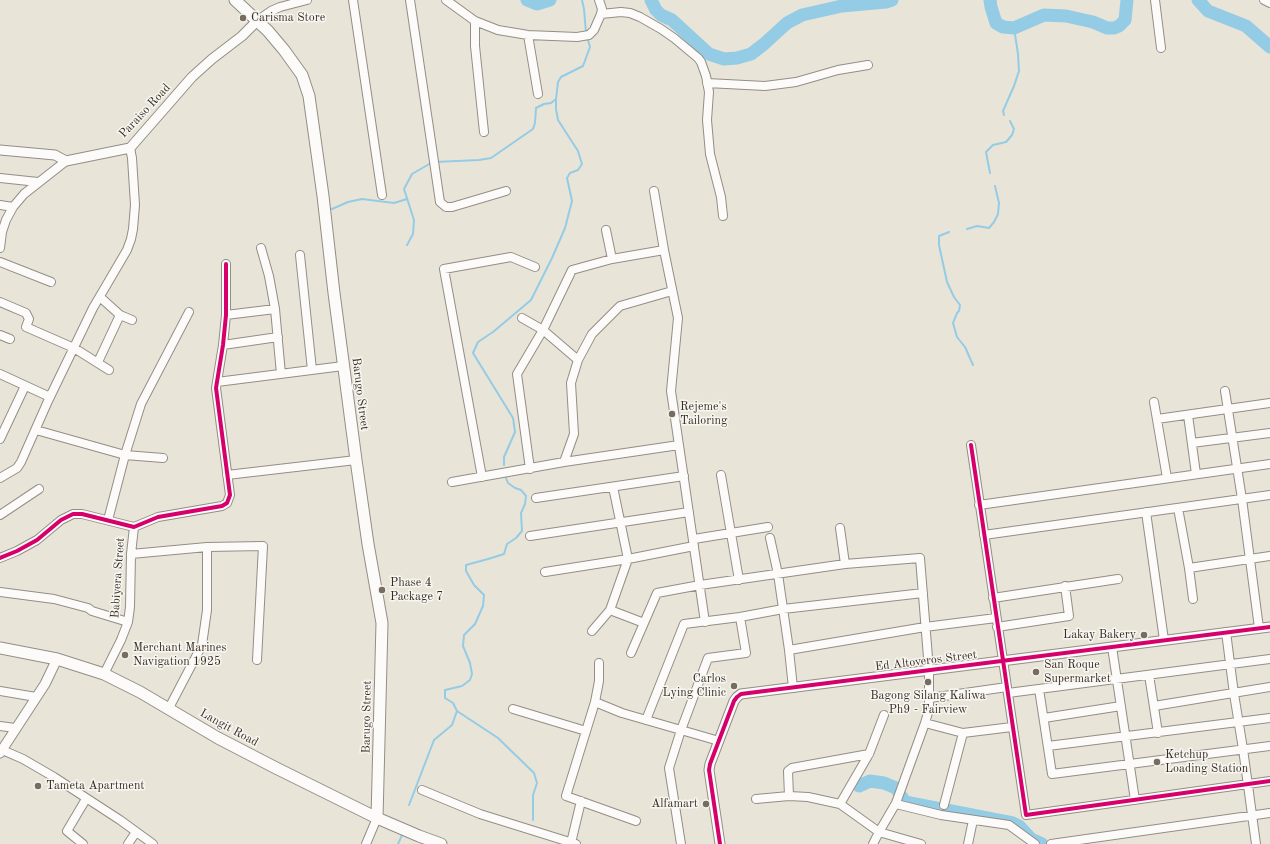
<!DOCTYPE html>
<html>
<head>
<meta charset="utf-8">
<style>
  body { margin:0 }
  canvas { display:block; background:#e9e4d8 }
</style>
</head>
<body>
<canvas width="1270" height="844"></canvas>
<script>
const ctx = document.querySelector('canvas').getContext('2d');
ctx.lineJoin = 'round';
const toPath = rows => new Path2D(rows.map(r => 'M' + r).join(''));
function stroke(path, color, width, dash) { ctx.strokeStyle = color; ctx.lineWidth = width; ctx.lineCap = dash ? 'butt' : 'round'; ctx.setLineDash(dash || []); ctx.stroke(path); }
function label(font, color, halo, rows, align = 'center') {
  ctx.font = font + ' "Old Standard TT",serif'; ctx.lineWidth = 3; ctx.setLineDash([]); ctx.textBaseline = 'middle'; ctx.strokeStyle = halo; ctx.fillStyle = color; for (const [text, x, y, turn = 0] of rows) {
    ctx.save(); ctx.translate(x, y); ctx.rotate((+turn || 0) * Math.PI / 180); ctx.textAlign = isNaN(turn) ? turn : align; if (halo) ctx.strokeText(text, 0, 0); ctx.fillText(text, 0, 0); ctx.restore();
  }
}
const stream = toPath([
  [582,0,584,9,586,33],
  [1004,115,1003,111,1014,86,1019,71,1018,54,1014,28],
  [435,162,479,160,491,158,533,129,535,123,536,108,544,104,551,103,556,99],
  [990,173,986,152,993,145,1006,142,1012,135,1014,129,1010,121],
  [332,209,348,202,362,199,394,203,407,199],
  [967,229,977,226,989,228,994,222,998,214,999,203,995,186],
  [949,232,939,236,939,245,947,282,954,297,960,305,959,311,957,313,953,323,957,337,965,347,973,365],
  [407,245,413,234,414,220,404,189,412,174,431,163],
  [504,465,504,457,515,432,513,418,473,353,478,342,493,332,531,300,552,258,565,228,572,201,567,178,570,173,578,170,582,164,578,151,558,120,556,109,556,99,558,82,561,77,583,66,590,47,587,37],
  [506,478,508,483,515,488,521,490,526,496,525,504,521,513,522,531,516,538,507,544,504,554,488,559,466,565,466,571,474,585,484,595,483,606,475,624,464,635,463,646,470,663,472,674,470,680,462,686,445,690,445,698,453,703,457,711,498,738,534,773,537,783,533,795,533,820],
  [409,805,434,740,452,725,457,711],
  [398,844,403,833]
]);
const river = toPath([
  [527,0,537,4,550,0],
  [651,0,656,10,661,15,672,20,709,54,724,59,737,58,751,54,764,44,787,23,802,15,842,6,886,2,892,0],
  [990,0,991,7,996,23,1003,27,1014,28,1044,15,1066,16,1093,22,1107,28,1114,28,1119,26,1125,20,1127,0],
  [1198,0,1208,11,1246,26,1270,47],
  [859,786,870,781,884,783,896,788,905,802,1013,823,1019,826,1031,839,1042,844]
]);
const minor = toPath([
  [353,0,382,195],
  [410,0,440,202,446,207,452,207,506,191],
  [446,0,475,21,498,30,528,35,577,37,589,35,594,30,601,14,602,9,599,0],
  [1155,0,1161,48],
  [1264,0,1270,3],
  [601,14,621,12,630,13,640,17,661,29,674,38,698,58,701,62,706,76,709,92,707,120,710,154,721,197,723,216],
  [258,20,271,11,280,7,307,0],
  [475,21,475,46,484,132],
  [528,35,538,94],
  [707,83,765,86,796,82,838,70,868,65],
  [0,178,38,182],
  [654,191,664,250,678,318,671,391,705,622],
  [0,205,13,207],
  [606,230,612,259],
  [0,248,2,232,6,220,13,207,24,194,66,161],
  [261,248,269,276,275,309,281,374],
  [300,255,312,370],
  [0,262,51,282],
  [100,297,120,315,132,320],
  [0,302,26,313,29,319,26,327,74,348,109,370],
  [226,315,275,309],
  [522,318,543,330,578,360],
  [0,335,10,339],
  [223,345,278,337],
  [98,362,120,315],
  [0,374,50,397],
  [217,382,343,366],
  [1225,391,1242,499,1259,628],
  [1154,402,1167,478],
  [1188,415,1196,474],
  [1157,419,1270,403],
  [36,430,125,455,163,458],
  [0,439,25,386],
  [1192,443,1270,433],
  [971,445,1026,815,1270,781],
  [564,462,574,434,571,383,578,360,592,334,620,306,672,291],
  [530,469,517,374,543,330,572,270,612,259,664,250],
  [227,475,356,460],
  [721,475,739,580],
  [482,477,444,269,511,257,535,267],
  [0,478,17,468,21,462,48,401,93,308,127,250,131,239,133,229,135,205,132,158,130,148],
  [452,482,564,462,679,445],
  [536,498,684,476],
  [979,505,1270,464],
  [1178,508,1189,568,1193,599],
  [1146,512,1164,640],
  [0,515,39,489],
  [108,520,125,455,141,404,189,312],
  [840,528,845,564],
  [984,535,1270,495],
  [530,536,689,512],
  [770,538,778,574,789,650,793,688],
  [694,539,768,527],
  [131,554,207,547,263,546,257,660],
  [0,558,17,551,37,540,61,520,73,514,82,514,134,527,158,517,222,506,227,503,230,495,216,388,223,345,226,315,226,264],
  [1189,568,1270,556],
  [545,572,628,559,694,546],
  [0,592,54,599,88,608,92,611,128,622],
  [993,598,1118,579],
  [610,610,644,623],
  [997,627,1069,616,1065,586],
  [592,631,610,610,628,559,613,487],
  [1226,632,1234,694,1243,749,1256,844],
  [1112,647,1135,800],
  [789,650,925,627,996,618],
  [631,653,657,593,700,585,845,564,920,558,929,670,929,709,925,723,896,803,879,832,873,844],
  [599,663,599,681,595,702,566,796,636,821],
  [104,674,121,640,128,622,130,607,131,554,134,527],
  [1149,675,1158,733],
  [1039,689,1052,774,1270,746],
  [0,691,36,697],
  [1008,693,1270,659],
  [930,698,1007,687],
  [595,702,622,713,719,741],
  [1154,706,1270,687],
  [169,708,202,645,207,610,207,547],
  [513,709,586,731],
  [1044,718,1121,706],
  [646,720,684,624,740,617,783,609,923,593],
  [925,723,963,733,1012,727],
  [0,726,15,728],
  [1048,746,1270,718],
  [0,749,23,759,54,777,120,820,153,844],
  [422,790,480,814,576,844],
  [789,796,788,771,792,768,869,754],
  [756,799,789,796,808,797,840,804,879,832,921,844],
  [840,804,869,754,884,715],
  [896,804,941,815,1009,825,1035,844],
  [944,805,963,733],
  [571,843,581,801],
  [83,844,67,831,86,799],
  [128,844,136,832],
  [366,844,377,818],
  [681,844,669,768,681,730,708,658,746,653,740,617],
  [968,844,973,820],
  [1051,844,1270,813]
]);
const tertiary = toPath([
  [0,150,55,155,66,161,130,148,192,77,212,59,242,36,258,20],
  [0,753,45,684,57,659],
  [720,844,709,770,710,764,734,701,737,697,741,694,1270,627]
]);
const secondary = toPath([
  [235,0,268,31,284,50,302,75,309,96,323,196,334,293,356,460,368,544,382,623,377,818],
  [0,648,57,659,104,674,140,692,218,738,276,768,377,818,419,836,441,844]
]);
const cycleway = toPath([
  [971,445,1026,815,1270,781],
  [0,558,17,551,37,540,61,520,73,514,82,514,134,527,158,517,222,506,227,503,230,495,216,388,223,345,226,315,226,264],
  [720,844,709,770,710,764,734,701,737,697,741,694,1270,627]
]);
const markers = [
  [243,18,4,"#786b5f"],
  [672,414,4,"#786b5f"],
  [382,590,4,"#786b5f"],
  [1144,635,4,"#786b5f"],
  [125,655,4,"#786b5f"],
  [1036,672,4,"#786b5f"],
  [928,682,4,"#786b5f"],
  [734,686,4,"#786b5f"],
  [1157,762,4,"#786b5f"],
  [38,786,4,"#786b5f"],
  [706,804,4,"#786b5f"]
];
const poiNames = [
  ["Carisma Store",251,18],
  ["Rejeme's",680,407],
  ["Tailoring",680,421],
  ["Phase 4",390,583],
  ["Package 7",390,597],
  ["Lakay Bakery",1136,635,"right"],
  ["Merchant Marines",133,648],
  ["Navigation 1925",133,662],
  ["San Roque",1044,665],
  ["Supermarket",1044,679],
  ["Carlos",726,679,"right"],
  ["Lying Clinic",726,693,"right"],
  ["Bagong Silang Kaliwa",928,696,"center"],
  ["Ph9 - Fairview",928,710,"center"],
  ["Ketchup",1165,755],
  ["Loading Station",1165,769],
  ["Tameta Apartment",46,786],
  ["Alfamart",698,804,"right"]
];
const streetNames = [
  ["Paraiso Road",145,111,-47],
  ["Barugo Street",360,394,83],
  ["Babiyera Street",118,578,-86],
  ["Ed Altoveros Street",926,661,-7],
  ["Barugo Street",367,717,-89],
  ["Langit Road",229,728,29]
];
stroke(stream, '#94cce5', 2);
stroke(river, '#94cce5', 13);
stroke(minor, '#938e86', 10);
stroke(tertiary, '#938e86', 11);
stroke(secondary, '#938e86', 13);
stroke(minor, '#fcfbf9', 8);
stroke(tertiary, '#fcfbf9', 9);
stroke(secondary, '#fcfbf9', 11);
stroke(cycleway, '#d6006c', 4);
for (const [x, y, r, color] of markers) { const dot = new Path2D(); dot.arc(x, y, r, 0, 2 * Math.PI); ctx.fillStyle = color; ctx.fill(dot); stroke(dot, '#f6f6f2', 1.5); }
label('12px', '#3b2a1e', '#f6f6f2', poiNames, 'left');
label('12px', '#3b2a1e', '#f6f6f2', streetNames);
</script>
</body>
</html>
